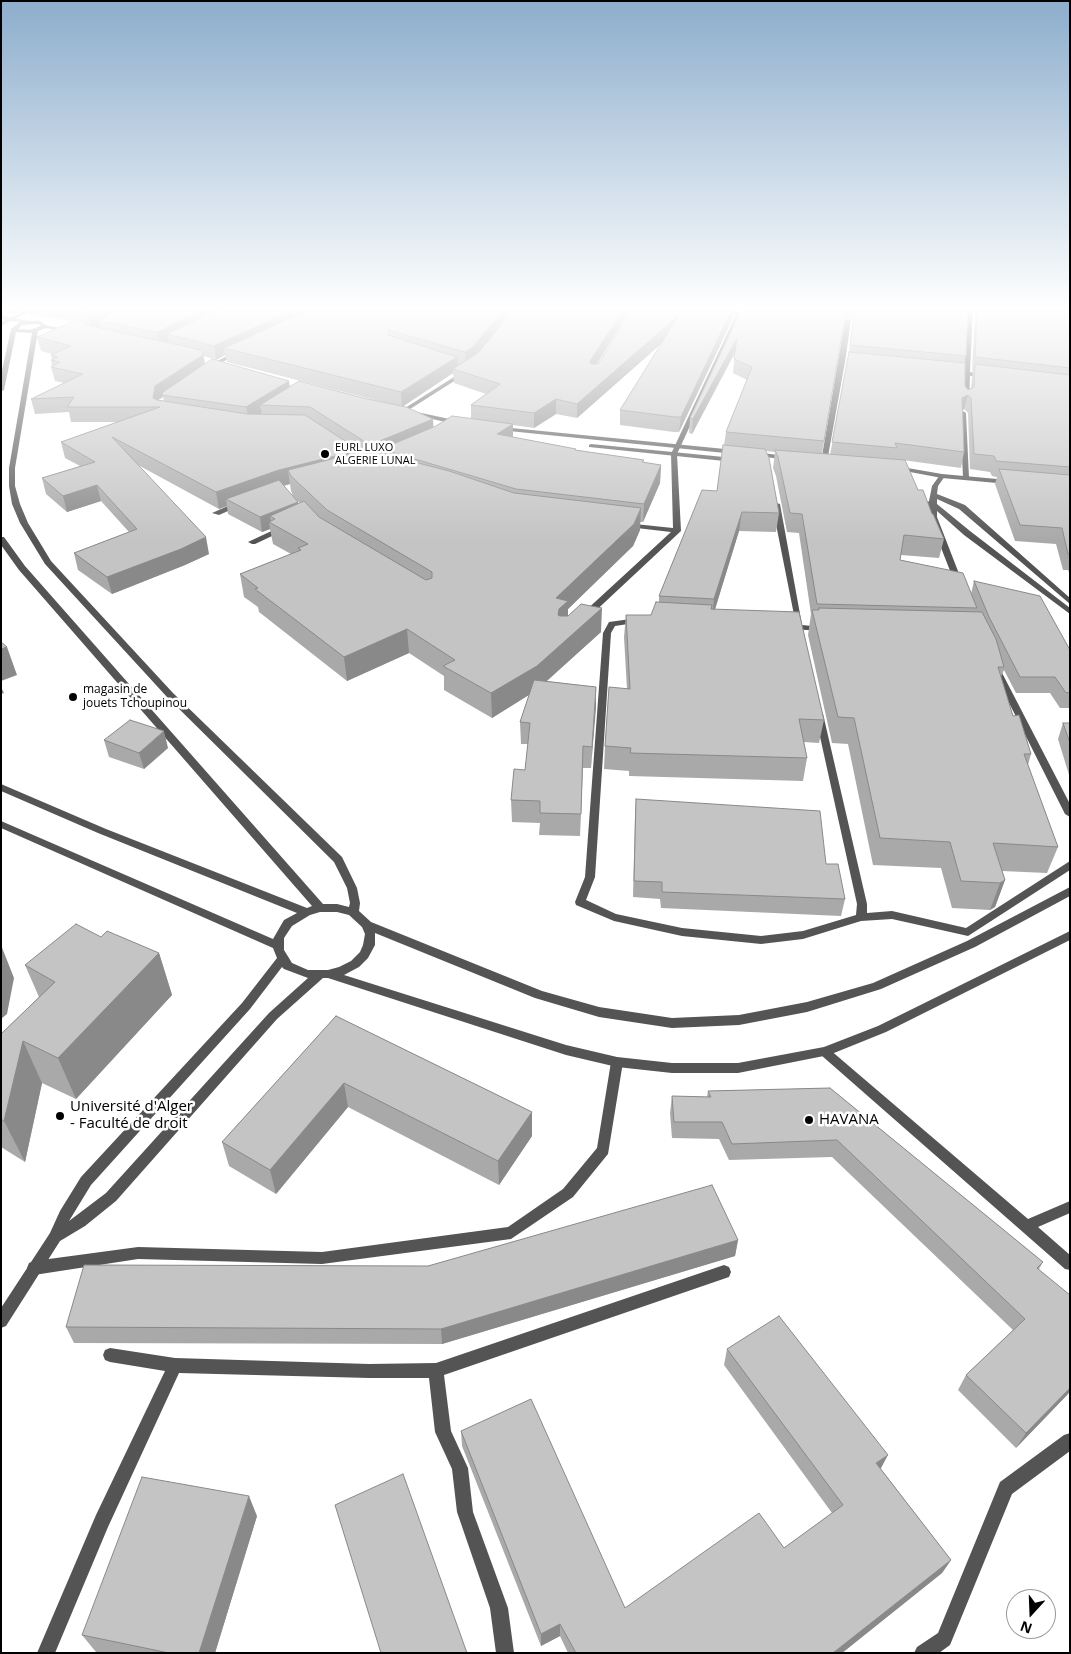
<!DOCTYPE html>
<html>
<head>
<meta charset="utf-8">
<style>
  body { margin:0 }
  #map { position:relative; width:1071px; height:1654px; overflow:hidden; background:#fff; font-family:"Open Sans",sans-serif }
  canvas { display:block }
  .frame { position:absolute; inset:0; border:2px solid #000; pointer-events:none }
  .north { position:absolute; left:1006px; top:1589px; width:50px; height:50px; box-sizing:border-box; background:#fff; border:1px solid #999; border-radius:50%; rotate:200deg; font-size:14px; font-weight:700; line-height:20px; text-align:center; color:#000 }
  .north::after { content:''; display:block; margin:auto; width:18px; height:22px; background:#000; clip-path:polygon(50% 0,100% 100%,50% 72%,0 100%) }
</style>
</head>
<body>
<div id="map">
<canvas width="1071" height="1654"></canvas>
<div class="frame"></div>
<div class="north">N</div>
</div>
<script>
const ctx = document.querySelector('canvas').getContext('2d');
ctx.lineJoin = 'round';
const toPath = rows => new Path2D(rows.map(r => 'M' + r).join(''));
function fill(path, color) { ctx.fillStyle = color; ctx.fill(path, 'evenodd'); }
function stroke(path, color, width, dash) { ctx.strokeStyle = color; ctx.lineWidth = width; ctx.lineCap = dash ? 'butt' : 'round'; ctx.setLineDash(dash || []); ctx.stroke(path); }
function label(font, color, halo, rows, align = 'center') {
  ctx.font = font + ' "Open Sans",sans-serif'; ctx.lineWidth = 5; ctx.setLineDash([]); ctx.textBaseline = 'middle'; ctx.strokeStyle = halo; ctx.fillStyle = color; for (const [text, x, y, turn = 0] of rows) {
    ctx.save(); ctx.translate(x, y); ctx.rotate((+turn || 0) * Math.PI / 180); ctx.textAlign = isNaN(turn) ? turn : align; if (halo) ctx.strokeText(text, 0, 0); ctx.fillText(text, 0, 0); ctx.restore();
  }
}
const service = toPath([
  [825,1047,829,1049,1028,1219,1070,1201,1070,1213,1038,1227,1070,1255,1070,1270,1065,1269,821,1055,819,1052,821,1049,825,1047],
  [617,1057,621,1059,623,1062,608,1154,573,1197,511,1239,322,1264,138,1259,34,1275,29,1273,27,1268,29,1263,34,1261,138,1247,322,1252,508,1227,563,1189,597,1148,611,1062,613,1059,617,1057]
]);
const minor = toPath([
  [29,309,36,309,1,326,1,322,29,309],
  [967,309,973,309,970,372,989,376,986,378,970,376,969,401,966,403,963,401,964,375,950,372,953,370,964,372,967,309],
  [721,311,739,312,742,314,677,454,681,531,589,617,583,617,583,613,671,532,628,527,625,527,625,523,673,528,671,454,736,315,719,314,719,312,721,311],
  [848,318,851,320,845,362,827,462,824,464,821,462,845,320,848,318],
  [237,351,240,353,239,354,218,364,213,363,237,351],
  [465,370,467,371,467,373,399,416,394,415,465,370],
  [963,411,966,413,969,478,966,480,963,478,960,413,963,411],
  [942,474,945,476,938,486,937,494,965,505,1070,598,1070,604,959,509,937,499,937,504,970,531,1070,608,1070,614,964,535,937,511,937,517,963,584,959,586,956,586,929,517,929,505,927,503,929,501,932,486,940,475,942,474],
  [237,502,244,504,219,515,212,513,237,502],
  [773,502,780,504,802,625,822,627,826,629,825,631,789,629,785,627,789,625,796,625,772,504,773,502],
  [280,527,287,529,255,544,252,544,248,542,280,527],
  [638,618,642,620,641,622,615,626,611,633,595,877,586,900,616,914,682,928,761,936,803,931,856,915,857,904,815,714,819,711,823,714,867,904,867,913,892,911,966,928,1070,861,1070,870,968,936,892,919,861,921,803,939,761,944,682,936,614,921,576,905,575,902,585,877,603,633,609,622,638,618],
  [996,666,1000,669,1070,804,1070,817,1065,814,992,669,996,666],
  [724,1265,729,1267,731,1272,729,1277,444,1375,451,1431,468,1468,473,1512,508,1608,514,1653,496,1653,490,1608,457,1512,452,1469,435,1432,429,1378,369,1378,179,1373,108,1527,55,1653,37,1653,96,1515,165,1371,110,1362,105,1360,103,1355,105,1350,110,1348,175,1358,369,1364,436,1363,724,1265],
  [1070,1433,1070,1451,1012,1494,950,1645,939,1653,914,1653,917,1647,938,1633,1000,1482,1064,1435,1070,1433]
]);
const tertiary = toPath([
  [1,315,28,321,41,321,45,325,73,331,70,333,46,328,38,331,15,468,15,486,20,504,28,523,51,561,173,693,342,857,357,888,360,903,359,911,371,922,542,991,599,1007,672,1018,739,1015,807,1002,873,983,967,941,1070,887,1070,896,975,947,881,989,807,1012,739,1025,672,1028,599,1017,535,998,375,933,375,945,368,958,359,967,344,975,566,1045,617,1057,672,1063,738,1063,824,1047,878,1026,1070,931,1070,940,886,1032,829,1055,738,1073,672,1073,617,1067,566,1055,328,978,323,978,277,1019,116,1201,85,1226,60,1241,6,1326,1,1328,1,1308,50,1233,60,1211,81,1177,242,1003,277,958,273,948,1,828,1,821,273,939,284,920,297,913,98,833,1,791,1,784,106,829,307,908,312,906,19,570,1,545,1,537,4,537,25,566,323,904,337,904,349,907,350,903,347,888,334,862,167,697,45,564,20,523,12,504,9,486,9,468,32,333,16,332,4,390,1,392,1,375,11,329,20,322,1,319,1,315],
  [34,324,39,324,41,326,29,330,18,329,22,325,34,324],
  [320,912,337,912,349,915,362,927,365,934,363,945,360,952,351,961,339,967,328,970,308,970,292,963,284,950,284,938,292,926,310,915,320,912],
  [282,967,284,969,308,978,269,1013,106,1193,69,1221,91,1185,250,1009,282,967],
  [412,411,459,421,462,423,459,425,410,414,410,412,412,411],
  [501,427,735,450,738,452,735,454,499,430,499,428,501,427],
  [591,444,734,458,737,460,734,462,589,447,589,445,591,444],
  [754,452,787,456,790,458,787,460,752,455,752,453,754,452],
  [896,466,942,474,1008,480,1011,482,1008,484,942,478,894,469,894,467,896,466]
]);
const wall = toPath([
  [1,309,24,309,14,314,1,312],
  [28,309,968,309,966,356,964,362,965,386,968,390,971,388,972,378,973,372,972,371,975,309,1070,309,1070,574,1068,570,1063,570,1056,544,1015,541,995,484,997,477,992,476,990,472,970,469,968,413,964,409,962,411,964,452,961,468,895,459,895,460,918,490,932,514,944,539,939,558,901,555,900,560,971,594,974,581,1070,650,1070,708,1060,708,1050,693,1016,693,1004,670,1001,677,1013,716,1031,754,1028,765,1058,847,1047,873,1002,871,1005,880,995,907,990,910,952,908,941,868,873,865,848,744,832,743,808,635,811,614,799,533,787,532,776,476,773,468,775,452,765,451,779,513,776,532,739,531,715,609,824,720,819,743,804,742,807,758,803,781,629,776,629,771,604,769,605,746,627,689,624,637,626,615,651,615,659,603,659,596,717,491,726,432,747,380,733,373,735,353,692,434,689,433,690,418,740,312,739,310,734,310,733,318,679,432,674,432,620,425,620,410,662,343,577,418,556,414,534,428,513,425,513,437,576,449,576,450,644,460,643,463,661,465,660,483,643,522,640,522,640,530,633,546,568,609,568,616,601,632,546,681,596,687,591,768,583,768,580,836,539,835,540,823,512,822,511,800,525,770,528,744,521,744,520,722,530,694,492,718,444,690,444,676,409,653,347,681,259,612,258,607,244,597,240,574,291,554,273,544,270,529,262,532,228,514,227,506,219,509,138,465,209,554,185,565,112,594,78,570,74,553,129,532,101,501,67,512,46,494,42,478,80,466,65,458,61,442,117,422,71,422,69,412,35,414,31,399,64,383,55,381,51,367,52,366,51,360,52,360,51,355,52,354,41,351,37,337,85,325,84,323,29,314],
  [631,311,632,311,598,364,597,364],
  [845,317,853,320,848,359,830,455,822,454],
  [225,355,227,362,402,407,453,373,454,383,486,394,471,405,471,419,433,428,433,419,290,386,205,364,204,356,216,360],
  [163,397,164,401,158,400],
  [290,484,291,491,294,498,300,503,298,504,284,486],
  [1063,723,1070,723,1070,778,1058,739],
  [104,740,168,748,144,769,109,757],
  [636,799,826,864,845,899,841,916,661,908,660,899,633,897,635,816],
  [101,937,159,953,172,995,76,1099,42,1083,25,1162,1,1147,1,1034,39,997,25,965],
  [336,1016,532,1112,532,1136,499,1185,348,1107,276,1194,229,1166,222,1142],
  [830,1088,1043,1262,1039,1269,1068,1394,1016,1448,958,1390,966,1375,1013,1330,832,1157,729,1160,719,1139,672,1138,670,1113,672,1096,707,1097,708,1091],
  [738,1240,735,1256,442,1344,74,1343,66,1327,428,1266],
  [727,1349,881,1469,951,1560,942,1573,842,1653,568,1653,560,1636,541,1646,462,1446,461,1431,625,1608,784,1548,832,1513,724,1365],
  [257,1516,215,1653,99,1653,96,1652,82,1635]
]);
const shadedWall = toPath([
  [12,309,24,309,14,314],
  [104,309,128,309,99,321,101,327,92,332,89,319],
  [205,309,235,309,167,334,169,341,160,345,157,332],
  [295,309,326,309,224,348,225,355,216,360,214,346],
  [504,309,514,309,473,362,466,366,465,352],
  [624,309,631,309,631,311,589,375,590,361],
  [732,309,734,309,733,318,679,432,681,417],
  [679,315,678,329,577,418,577,404],
  [737,338,735,352,692,434,693,419],
  [202,350,205,365,162,395,163,397,158,400,153,398,155,386],
  [457,357,458,370,453,369,453,373,402,407,401,392],
  [289,381,291,394,260,405,262,413,249,421,246,407],
  [968,395,964,409,958,413,962,398],
  [556,399,556,414,534,428,534,413],
  [433,419,434,436,381,449,382,458,371,462,370,445],
  [513,424,513,442,497,434],
  [359,450,360,465,288,470,290,484,226,499,227,506,219,509,216,492,279,470],
  [661,465,660,483,643,522,644,504],
  [97,485,101,501,67,512,63,496],
  [298,502,300,516,275,519,270,516,271,522,269,522,270,529,262,532,260,517],
  [641,508,640,530,633,546,568,609,568,624,559,633,556,598],
  [742,512,739,531,712,619,714,599],
  [206,537,209,554,185,565,112,594,107,577],
  [602,608,601,632,537,690,492,718,491,693],
  [407,629,409,653,347,681,344,657],
  [1,645,7,647,17,675,1,681],
  [1,687,4,693,1,694],
  [596,687,596,708,591,768,592,747],
  [164,731,168,748,144,769,139,753],
  [1005,880,995,907,990,910,1000,883],
  [1,945,14,978,7,1014,1,1019],
  [159,953,172,995,76,1099,58,1058],
  [23,1041,42,1083,25,1162,4,1121],
  [344,1083,348,1107,276,1194,270,1170],
  [532,1112,532,1136,499,1185,498,1161],
  [738,1240,735,1256,442,1344,441,1329],
  [1070,1388,1070,1392,1068,1394,1016,1448,1026,1433],
  [888,1455,880,1470,876,1463],
  [249,1496,257,1516,215,1653,199,1653],
  [951,1560,942,1573,842,1653,833,1653],
  [560,1624,560,1636,541,1646,541,1634]
]);
const building = toPath([
  [79,309,104,309,89,319,83,318,96,312,79,309],
  [117,309,205,309,157,332,99,321,117,309],
  [220,309,295,309,214,346,167,334,220,309],
  [311,309,504,309,472,348,465,352,388,330,388,335,457,357,401,392,224,348,311,309],
  [514,309,624,309,590,361,591,364,598,364,634,309,732,309,681,417,675,417,620,410,679,315,577,404,556,399,534,413,471,405,500,384,453,369,479,352,514,309],
  [742,309,846,309,824,441,726,432,752,367,734,359,737,338,693,419,690,418,742,309],
  [855,309,968,309,966,356,850,345,855,309],
  [977,309,1070,309,1070,368,975,357,977,309],
  [72,322,202,350,203,355,155,386,153,398,157,400,247,414,305,415,359,450,279,470,216,492,112,437,206,537,181,549,107,577,74,553,137,529,97,485,63,496,42,478,95,462,61,442,160,407,67,407,74,397,31,399,83,374,51,367,60,362,51,360,58,357,51,355,71,346,37,337,72,322],
  [849,352,965,363,965,386,968,390,974,387,975,364,1070,375,1070,467,996,461,994,456,974,454,971,398,968,395,962,398,964,452,895,443,897,448,832,442,849,352],
  [212,359,289,381,246,407,162,395,163,392,212,359],
  [299,381,363,398,406,407,433,419,370,445,310,407,260,405,299,381],
  [452,416,513,424,497,434,576,449,575,450,644,460,642,462,661,465,644,504,516,489,381,449,436,426,452,416],
  [723,445,765,449,769,458,779,513,742,512,714,599,659,596,702,490,717,491,723,445],
  [368,450,449,471,514,493,641,508,634,524,556,598,568,601,559,609,558,615,560,616,568,616,581,604,602,608,537,666,491,693,443,666,455,660,407,629,344,657,255,589,258,588,240,574,301,550,298,548,308,544,269,522,275,519,270,516,304,501,319,517,426,580,432,578,432,572,327,510,291,476,288,470,368,450],
  [775,450,905,460,918,490,923,490,932,514,933,514,944,539,904,535,900,560,963,573,977,608,817,604,802,514,790,513,778,457,775,450],
  [999,469,1070,475,1070,554,1068,554,1062,528,1020,525,999,469],
  [279,480,298,502,260,517,226,499,279,480],
  [974,581,1040,596,1070,650,1070,692,1066,693,1055,677,1020,677,989,617,974,581],
  [656,602,712,605,711,609,799,612,824,720,799,719,807,758,630,753,631,748,605,746,609,687,630,689,626,615,651,615,656,602],
  [819,608,982,612,996,639,1004,667,998,667,1013,716,1019,715,1031,754,1024,754,1058,847,993,843,1005,880,1000,883,961,881,950,842,880,838,854,718,838,717,812,610,819,610,819,608],
  [1,642,7,647,1,649,1,642],
  [534,680,596,687,592,747,583,746,581,814,540,813,540,801,511,800,514,769,525,770,530,723,520,722,534,680],
  [130,720,164,731,139,753,104,740,130,720],
  [1063,723,1070,723,1070,743,1063,723],
  [636,799,820,811,826,864,838,864,845,899,662,892,662,882,634,881,636,799],
  [76,924,101,937,107,931,159,953,58,1058,23,1041,4,1121,1,1119,1,1034,55,982,25,965,76,924],
  [336,1016,532,1112,498,1161,344,1083,270,1170,222,1142,336,1016],
  [830,1088,1043,1262,1037,1268,1070,1295,1070,1388,1026,1433,966,1375,1025,1319,837,1140,732,1144,722,1122,674,1122,672,1096,711,1097,708,1091,830,1088],
  [712,1185,738,1240,441,1329,66,1327,84,1265,428,1266,712,1185],
  [779,1316,888,1455,876,1463,951,1560,833,1653,576,1653,560,1624,541,1634,461,1431,531,1399,625,1608,759,1513,784,1548,843,1505,727,1349,779,1316],
  [403,1474,467,1653,381,1653,335,1505,403,1474],
  [142,1477,249,1496,199,1653,169,1653,82,1635,142,1477]
]);
const markers = [
  [325,454,5,"#000"],
  [73,697,5,"#000"],
  [60,1116,5,"#000"],
  [809,1120,5,"#000"]
];
const farPoinames = [
  ["EURL LUXO",335,448],
  ["ALGERIE LUNAL",335,461]
];
const poiNames = [
  ["magasin de",83,690],
  ["jouets Tchoupinou",83,704]
];
const nearPoinames = [
  ["Université d'Alger",70,1107],
  ["- Faculté de droit",70,1124],
  ["HAVANA",819,1120]
];
fill(service, '#545454');
fill(minor, '#545454');
fill(tertiary, '#545454');
fill(wall, '#a9a9a9');
fill(shadedWall, '#898989');
fill(building, '#c4c4c4');
stroke(building, '#898989', 1);
const sky = ctx.createLinearGradient(0, 0, 0, 541);
sky.addColorStop(0, '#8cadcc');
sky.addColorStop(0.57, '#fff');
sky.addColorStop(1, '#ffffff00');
ctx.fillStyle = sky;
ctx.fillRect(0, 0, 1071, 541);
for (const [x, y, r, color] of markers) { const dot = new Path2D(); dot.arc(x, y, r, 0, 2 * Math.PI); ctx.fillStyle = color; ctx.fill(dot); stroke(dot, '#fff', 2); }
label('11px', '#000', '#fff', farPoinames, 'left');
label('12px', '#000', '#fff', poiNames, 'left');
label('15px', '#000', '#fff', nearPoinames, 'left');
</script>
</body>
</html>
